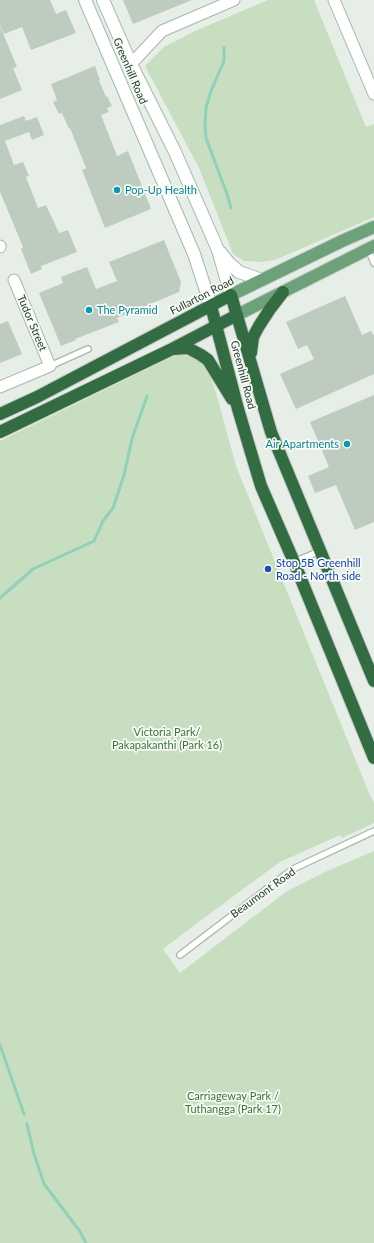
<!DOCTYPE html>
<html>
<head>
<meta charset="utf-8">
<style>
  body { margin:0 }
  canvas { display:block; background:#e6eee7 }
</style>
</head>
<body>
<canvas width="374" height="1243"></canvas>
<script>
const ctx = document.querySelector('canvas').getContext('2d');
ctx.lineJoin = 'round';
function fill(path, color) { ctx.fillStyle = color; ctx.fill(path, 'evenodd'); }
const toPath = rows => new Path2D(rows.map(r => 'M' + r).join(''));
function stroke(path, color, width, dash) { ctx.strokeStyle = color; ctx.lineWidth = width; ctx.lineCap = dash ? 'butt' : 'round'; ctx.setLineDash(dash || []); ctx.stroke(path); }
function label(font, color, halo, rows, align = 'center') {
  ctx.font = font + ' Lato,sans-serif'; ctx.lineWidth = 3.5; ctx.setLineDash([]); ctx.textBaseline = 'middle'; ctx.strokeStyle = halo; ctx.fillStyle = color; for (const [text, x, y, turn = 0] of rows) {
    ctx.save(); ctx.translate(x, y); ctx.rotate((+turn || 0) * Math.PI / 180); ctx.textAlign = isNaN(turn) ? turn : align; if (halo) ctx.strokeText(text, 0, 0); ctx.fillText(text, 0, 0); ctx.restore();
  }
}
const green = toPath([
  [268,0,314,0,366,127,374,124,374,217,275,260,259,262,244,261,233,254,199,168,145,66,164,47,195,31],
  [176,355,192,356,203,365,210,376,216,393,236,466,369,793,374,803,374,823,342,838,340,835,280,862,208,915,163,949,180,973,287,891,325,872,374,851,374,1243,0,1243,0,441]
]);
const stream = toPath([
  [224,47,224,61,211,91,206,108,205,123,206,138,227,194,231,208],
  [0,598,33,569,94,541,103,521,113,508,124,475,132,439,147,396],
  [0,1045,24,1114],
  [27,1124,34,1154,44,1184,79,1230,86,1243]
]);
const building = toPath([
  [0,0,50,0,56,14,66,10,76,33,31,50,22,27,4,34,0,25],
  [123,0,192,0,133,24],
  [0,26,17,67,13,68,22,90,0,99],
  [95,66,100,80,99,80,106,97,107,96,112,106,107,108,109,112,101,115,117,156,128,151,151,209,105,228,82,170,86,168,70,128,69,129,62,113,59,114,53,102,57,100,51,84],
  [24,116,26,121,37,117,44,135,32,140,29,132,5,141,14,165,23,162,29,176,26,177,38,208,46,205,59,233,68,230,77,252,41,266,42,269,31,274,21,249,23,247,0,192,0,125],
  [164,240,181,282,179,292,117,318,119,322,75,339,76,340,61,346,39,293,63,283,61,277,87,267,96,289,117,281,109,262],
  [345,296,362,335,371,331,374,336,374,374,296,409,280,374,314,359,307,345,298,349,286,322],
  [8,321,22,354,0,363,0,324],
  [374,395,374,522,355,530,336,485,315,493,308,476,329,467,310,422]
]);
const lane = toPath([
  [368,249,374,263],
  [50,366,88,349],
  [294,562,320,551],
  [180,955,293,869,374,831]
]);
const street = toPath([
  [334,0,374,94],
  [131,64,162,31,234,0],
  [0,246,0,247],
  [0,387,50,366,14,280]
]);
const secondary = toPath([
  [85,0,194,254,211,306],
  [103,0,131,64,175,152,218,250,231,295],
  [220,252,229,263,239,272,262,280]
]);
const primary = toPath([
  [231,295,342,241,374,227],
  [237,315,374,246]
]);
const highway = toPath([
  [211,306,238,409,261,486,294,562,374,758],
  [173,349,188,348,201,355,208,360,232,399],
  [251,353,253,337,259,326,270,309,283,292],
  [0,414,37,397,231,295,271,432,374,681],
  [0,432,170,350,237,315]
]);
const markers = [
  [117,190,4,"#0f9aa8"],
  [89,310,4,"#0f9aa8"],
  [347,444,4,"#0f9aa8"],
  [268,569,4,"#1a4fb4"]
];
const streetNames = [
  ["Greenhill Road",130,71,67],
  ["Fullarton Road",202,296,-27],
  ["Tudor Street",32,323,67],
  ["Greenhill Road",243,375,75],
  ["Beaumont Road",263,893,-36]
];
const cultureNames = [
  ["Pop-Up Health",125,190],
  ["The Pyramid",97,310],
  ["Air Apartments",339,444,"right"]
];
const transitNames = [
  ["Stop 5B Greenhill",276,563],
  ["Road - North side",276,576]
];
const parkNames = [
  ["Victoria Park/",167,732],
  ["Pakapakanthi (Park 16)",167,745],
  ["Carriageway Park /",233,1096],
  ["Tuthangga (Park 17)",233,1109]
];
fill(green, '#c7dec1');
stroke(stream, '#92d0ba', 3);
fill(building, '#beccc0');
stroke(lane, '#a9b6ab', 8);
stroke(street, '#a9b6ab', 13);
stroke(secondary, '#a5b9a9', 14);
stroke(primary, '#c2cac4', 14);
stroke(highway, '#c2cac4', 14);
stroke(lane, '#fff', 5.5);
stroke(street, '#fff', 11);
stroke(secondary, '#fff', 12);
stroke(primary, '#6da17a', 12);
stroke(highway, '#336b43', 12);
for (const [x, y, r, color] of markers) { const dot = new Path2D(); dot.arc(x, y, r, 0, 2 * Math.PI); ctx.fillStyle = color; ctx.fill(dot); stroke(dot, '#f7fbf7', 1.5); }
label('11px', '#26402c', '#f7fbf7', streetNames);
label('11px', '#0d838f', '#f7fbf7', cultureNames, 'left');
label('11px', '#164399', '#f7fbf7', transitNames, 'left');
label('11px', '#397532', '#f7fbf7', parkNames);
</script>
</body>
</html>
